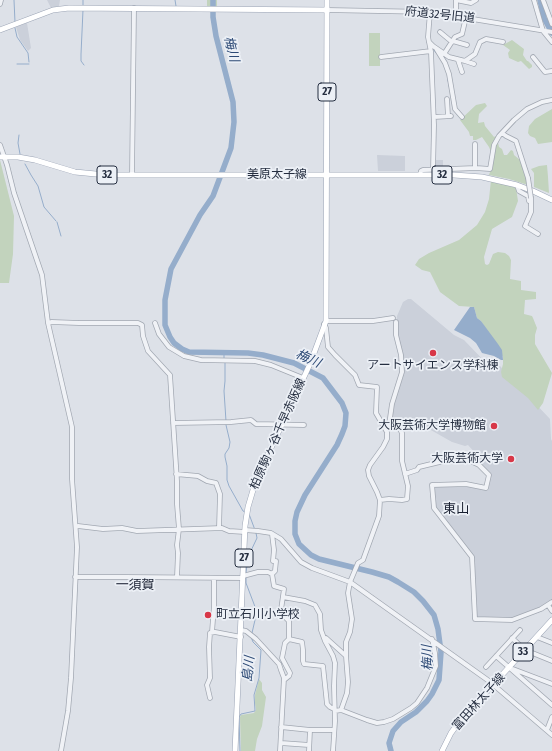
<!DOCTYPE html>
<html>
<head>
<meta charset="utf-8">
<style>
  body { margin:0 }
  canvas { display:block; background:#dde1e8 }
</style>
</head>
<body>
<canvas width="552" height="751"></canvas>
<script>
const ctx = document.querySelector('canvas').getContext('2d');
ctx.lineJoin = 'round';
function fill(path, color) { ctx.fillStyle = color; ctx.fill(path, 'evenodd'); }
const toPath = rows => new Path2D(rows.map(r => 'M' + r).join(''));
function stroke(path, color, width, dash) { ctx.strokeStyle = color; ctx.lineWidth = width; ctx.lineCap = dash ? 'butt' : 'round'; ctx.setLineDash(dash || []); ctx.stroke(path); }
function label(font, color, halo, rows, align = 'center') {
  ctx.font = font + ' "Fira Sans Condensed","Noto Sans JP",sans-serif'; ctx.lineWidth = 3.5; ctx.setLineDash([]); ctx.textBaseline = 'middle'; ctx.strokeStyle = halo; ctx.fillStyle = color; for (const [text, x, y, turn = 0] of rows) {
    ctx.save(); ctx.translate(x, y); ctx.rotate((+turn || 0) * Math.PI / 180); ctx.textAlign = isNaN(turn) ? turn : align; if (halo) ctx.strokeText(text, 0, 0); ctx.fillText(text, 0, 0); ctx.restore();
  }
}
const built = toPath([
  [47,0,60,0,59,6,51,8],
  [27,23,31,48,28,51,20,40,16,27],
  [377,155,405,156,405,171,378,171],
  [435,160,443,160,443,169,434,168],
  [408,299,411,299,454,335,464,340,492,369,500,366,550,419,551,439,552,441,552,601,539,608,512,619,476,617,474,556,436,509,433,488,435,487,465,485,487,490,491,475,483,466,466,458,477,455,468,445,465,446,452,442,429,429,414,428,403,429,391,424,391,414,393,403,403,377,403,357,396,332,397,316,403,302]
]);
const green = toPath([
  [207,0,217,0,217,7,207,7],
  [369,33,380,33,380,66,369,66],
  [512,40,524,49,523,55,527,61,528,61,532,65,532,67,529,69,521,61,518,62,509,58,508,53,510,50,503,45],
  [485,103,487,106,479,114,478,123,484,122,485,126,494,137,496,136,497,138,499,147,502,149,504,155,507,155,511,150,513,151,514,155,520,160,528,185,509,179,489,175,491,169,492,154,489,147,482,137,476,140,473,140,473,136,470,136,469,132,460,120,476,105],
  [552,109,552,142,538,144,535,138,530,136,528,133,529,126,535,119],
  [0,160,14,216,13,254,9,283,0,283],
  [547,165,548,177,549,193,534,187,534,173,531,169,539,166],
  [491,180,508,184,516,188,518,201,512,217,492,229,484,257,485,264,487,265,489,264,493,254,498,252,505,253,509,256,511,260,510,279,521,281,521,290,536,292,536,299,525,300,524,314,532,316,533,318,537,328,535,335,535,344,552,373,543,403,538,410,528,398,502,377,501,372,503,364,503,357,481,321,477,318,474,307,459,306,440,292,430,272,422,270,415,265,419,259,429,253,459,240,477,225,485,212,489,199],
  [259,679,262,683,262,690,266,697,262,726,257,739,255,751,241,751,240,717,241,715,254,713,256,710,255,703,255,695]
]);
const water = toPath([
  [470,307,474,307,477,318,481,321,498,344,502,350,503,360,501,360,494,356,482,353,476,343,470,338,454,330]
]);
const stream = toPath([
  [14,0,15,22],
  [83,0,83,6],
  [175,0,176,6],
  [83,10,81,54,81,61,84,65],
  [15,28,17,37,28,53,29,62],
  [432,48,438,55],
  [17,64,29,64],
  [448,80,450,90],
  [19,135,18,143,20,154],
  [25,164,31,175,38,186,44,207,56,221],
  [57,222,61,236],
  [222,352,224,355,224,360],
  [225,363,225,381,224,391,226,421],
  [226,425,230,442,229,448,225,454,225,457,227,466,227,480,229,486,243,511,245,512],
  [249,514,255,530],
  [246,573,248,557,257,538,256,533],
  [246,576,246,583,257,612,254,617,255,620,252,633],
  [240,751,239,717,241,714,255,711,254,695,259,678,261,650,253,642,251,637]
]);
const river = toPath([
  [213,0,213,17,216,36,233,102,234,122,231,148,213,196,200,215,171,269,165,300,165,325,170,337,174,343,182,349,189,352,248,353,263,355,294,363,323,378,342,403,346,413,345,426,342,434,337,445,305,495,297,512,295,521,295,534,299,544,311,555,319,559,372,572,389,577,398,582,414,592,423,601,434,615,438,629,441,652,439,680,432,694,427,701,416,712,401,722,393,731,389,743,391,751],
  [540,0,544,18,552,33]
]);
const minor = toPath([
  [534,0,543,31,552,42],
  [543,0,552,24],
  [0,4,1,0],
  [327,10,430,12,552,32],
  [430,12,428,37,431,52,434,125,433,170],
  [456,15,456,0,471,3,476,0],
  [440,32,452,42],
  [453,41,467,45],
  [429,42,433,46,449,57,465,61,475,54,480,42,486,39,503,42],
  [437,50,445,63,449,74,455,109,462,117],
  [444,54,455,37,462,34,466,17],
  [381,57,431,51],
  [533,57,545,72,552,71],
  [458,60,462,72],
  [465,61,474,64],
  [447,99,448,116],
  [434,117,451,116],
  [502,133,506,136,516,141,528,178],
  [0,145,7,165,14,193,42,275,48,323,72,427,72,479,77,547,71,678,68,711,61,751],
  [475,168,475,144],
  [132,175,134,8],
  [420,175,421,171,423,170,476,168,490,169,494,145,499,136,514,120,527,109,542,102,552,100],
  [517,185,519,191,528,196,529,201],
  [531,198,531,212,525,226,538,234],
  [326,321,373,321,393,318],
  [48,323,52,322,79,323,138,323,142,325,143,336,148,351,170,375,177,481,177,504,179,529,177,545,178,553,177,577],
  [155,323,159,334,169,347,184,356,201,360,255,361,271,365,303,378],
  [324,324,326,328,328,347,335,355,355,375,359,385,377,387,376,413,387,432,387,439,383,447,370,465,368,470,369,476,377,492,380,500,379,516,363,560,358,563,350,582,348,593,352,619,350,632,346,642,346,656,348,682,347,693,341,710,335,711],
  [173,423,231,422,251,420,256,424,304,425],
  [389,425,392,404,402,372,401,355,396,335,396,322],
  [176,474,198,476,207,481,216,483,220,494,219,528],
  [405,474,417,470,419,467,456,458,464,458,479,465,489,475,486,488,466,484,432,485,434,508,472,557,475,619,512,620,541,609,552,602],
  [380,500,389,499,402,500,407,499,408,486,402,461,402,433,400,429,395,426,383,425],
  [76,527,78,526,103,529,122,528,137,531,222,528,229,531,245,532],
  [245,530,258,531,271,533,281,539,301,562,312,568,350,582,489,681,552,735],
  [272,534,274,550,273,561,276,561,275,571,272,574,274,586,284,589,281,610,282,614,289,621,289,639,285,643,282,658,290,673,289,676,284,680],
  [243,576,258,572,268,572,272,574],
  [75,577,125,577,243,578],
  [283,597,305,601,315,605,320,614,321,630,325,641,333,656,335,663,334,686,335,721,333,751],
  [548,605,552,611],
  [241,630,246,631,256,639,279,664,281,670,284,678,280,751],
  [212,632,214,606,214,581,213,578],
  [537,637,552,643],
  [326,638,346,656],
  [512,638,525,650,552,661],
  [289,639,302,642,303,650,303,661,304,664,323,666,327,704,330,707,334,709],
  [496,656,552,705],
  [486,667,520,630],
  [513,669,552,684],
  [210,698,207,685,210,678,209,647,210,633,215,632,241,637],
  [341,710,367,720,377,723,384,722,393,719,411,708,417,703,427,688,436,666,435,653,432,639],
  [281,727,310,730,334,730],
  [547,730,552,717],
  [281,743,309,745],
  [309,751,310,730]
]);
const major = toPath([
  [0,30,53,10,69,8,327,10],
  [0,157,18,157,35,160,75,172,106,175,454,175,482,177,517,185,533,191,552,200],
  [235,751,245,526,248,507,256,480,310,364,326,321,327,0],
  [442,751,451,733,459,722,552,620]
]);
const minorBridge = toPath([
  [528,178,531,198]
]);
const markers = [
  [433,353,4,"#d83748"],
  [494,426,4,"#d83748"],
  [511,459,4,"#d83748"],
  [208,615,4,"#d83748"]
];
const shields = [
  [327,92,18],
  [107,175,20],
  [442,175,20],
  [244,558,18],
  [523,652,20]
];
const shieldNames = [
  ["27",327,92],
  ["32",107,175],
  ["32",442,175],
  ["27",244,558],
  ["33",523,652]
];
const streetNames = [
  ["府道32号旧道",440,15,6],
  ["美原太子線",277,175],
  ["柏原駒ヶ谷千早赤阪線",278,434,-66],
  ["富田林太子線",479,702,-48]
];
const poiNames = [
  ["アートサイエンス学科棟",433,366,"center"],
  ["大阪芸術大学博物館",486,426],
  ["大阪芸術大学",503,459],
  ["町立石川小学校",216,615,"left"]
];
const waterNames = [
  ["梅川",231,49,76],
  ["梅川",308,359,24],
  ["梅川",428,658,-92],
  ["島川",249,669,-84]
];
const neighbourhoodNames = [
  ["東山",456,509],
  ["一須賀",135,585]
];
fill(built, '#cbd0da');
fill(green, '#c2d3bd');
fill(water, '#95adcb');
stroke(stream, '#95adcb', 1);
stroke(river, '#95adcb', 5.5);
stroke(minor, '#a2a8b2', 5.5);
stroke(major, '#9ba4b5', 6);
stroke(minor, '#f0f2f6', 4);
stroke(major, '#fff', 5);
stroke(minorBridge, '#a2a8b2', 5.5, []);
stroke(minorBridge, '#f0f2f6', 4);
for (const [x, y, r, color] of markers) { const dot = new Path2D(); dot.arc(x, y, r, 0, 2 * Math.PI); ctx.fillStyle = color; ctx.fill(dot); stroke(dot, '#ecf0f6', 1.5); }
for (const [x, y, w] of shields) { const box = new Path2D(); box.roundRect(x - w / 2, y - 9, w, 18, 3); ctx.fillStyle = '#ecf0f6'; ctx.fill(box); stroke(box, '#252e40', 1); }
label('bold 11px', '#252e40', null, shieldNames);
label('12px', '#252e40', '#ecf0f6', streetNames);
label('12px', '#252e40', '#ecf0f6', poiNames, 'right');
label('italic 13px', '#2d4a76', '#ecf0f6', waterNames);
label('13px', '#181f30', '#ecf0f6', neighbourhoodNames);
</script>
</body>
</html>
